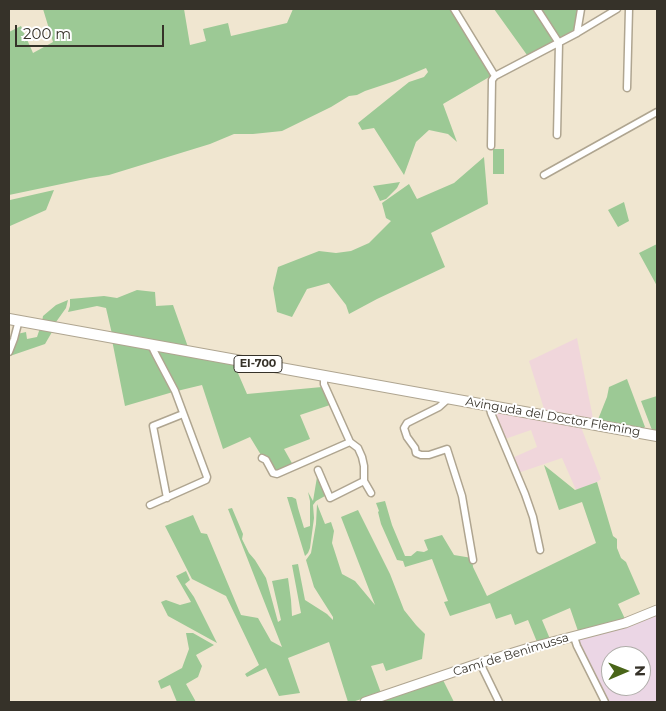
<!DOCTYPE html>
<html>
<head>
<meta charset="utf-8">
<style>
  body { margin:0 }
  #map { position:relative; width:666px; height:711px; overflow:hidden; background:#f0e6d0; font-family:Montserrat,sans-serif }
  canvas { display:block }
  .frame { position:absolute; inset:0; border:10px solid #363229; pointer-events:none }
  .north { position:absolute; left:601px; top:646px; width:50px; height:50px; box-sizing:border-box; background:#fff; border:1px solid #afada9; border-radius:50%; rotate:89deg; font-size:14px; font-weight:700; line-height:20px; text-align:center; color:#363229 }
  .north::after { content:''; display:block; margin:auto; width:18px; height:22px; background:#496518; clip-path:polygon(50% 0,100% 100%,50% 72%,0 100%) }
  .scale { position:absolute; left:15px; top:25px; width:149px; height:22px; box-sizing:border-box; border:2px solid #363229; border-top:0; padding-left:6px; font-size:15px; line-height:18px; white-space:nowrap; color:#363229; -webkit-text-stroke:4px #fff; paint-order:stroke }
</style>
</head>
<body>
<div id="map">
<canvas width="666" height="711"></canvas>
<div class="frame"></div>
<div class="north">N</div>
<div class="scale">200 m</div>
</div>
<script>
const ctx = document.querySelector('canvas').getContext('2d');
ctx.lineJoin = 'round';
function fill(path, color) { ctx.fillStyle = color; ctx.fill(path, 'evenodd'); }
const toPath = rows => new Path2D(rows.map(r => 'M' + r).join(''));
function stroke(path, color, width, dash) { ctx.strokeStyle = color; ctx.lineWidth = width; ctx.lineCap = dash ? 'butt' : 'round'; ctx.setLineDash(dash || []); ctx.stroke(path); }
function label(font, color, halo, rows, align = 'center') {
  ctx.font = font + ' Montserrat,sans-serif'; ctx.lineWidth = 4; ctx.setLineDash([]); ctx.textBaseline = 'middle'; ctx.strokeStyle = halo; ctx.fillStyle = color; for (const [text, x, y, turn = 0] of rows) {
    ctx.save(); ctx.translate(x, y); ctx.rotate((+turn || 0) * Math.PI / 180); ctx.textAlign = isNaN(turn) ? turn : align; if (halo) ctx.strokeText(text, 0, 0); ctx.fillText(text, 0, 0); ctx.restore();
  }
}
const commercial = toPath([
  [577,338,592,413,593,421,581,427,601,479,597,482,576,490,562,458,518,473,512,458,537,447,531,430,505,439,493,408,545,412,529,361]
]);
const education = toPath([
  [657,614,657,702,609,702,580,644,580,640,635,624],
  [611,656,641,656,641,686,611,686]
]);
const green = toPath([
  [43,9,184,9,190,45,206,41,203,29,228,23,231,36,287,23,293,9,450,9,491,76,443,104,457,142,448,134,429,130,416,142,404,175,374,128,362,130,358,123,409,82,424,77,428,72,426,68,395,81,365,91,357,95,349,96,331,107,282,131,253,134,234,134,210,144,109,175,90,178,9,195,9,32,21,26,33,53,53,42],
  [494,9,535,9,537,15,554,41,527,55],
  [539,9,578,9,574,30,559,38],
  [493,149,504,149,504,174,493,174],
  [484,157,488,204,431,233,445,267,377,299,349,314,346,305,329,283,307,289,292,317,277,312,273,288,278,267,319,251,336,253,351,251,369,243,391,221,386,218,382,203,409,184,417,199,454,183],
  [400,182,397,188,386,199,380,201,373,186],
  [54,190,46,210,10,226,10,200],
  [624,202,629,221,618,227,608,210],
  [657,244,657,286,639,253],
  [137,290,155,292,156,306,173,305,188,347,112,334,106,308,97,306,68,312,70,306,70,299,104,296,117,298],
  [68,300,66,308,56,322,54,324,42,322,43,316,56,305],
  [40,328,52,330,52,332,45,344,10,356,17,334,26,332,27,339,37,337],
  [112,340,149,346,173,392,125,406],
  [157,349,234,364,247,394,322,387,330,405,300,415,310,439,284,449,293,465,276,472,266,455,261,455,250,437,223,449,202,385,177,391],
  [627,379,645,427,641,430,597,422,607,397,609,387],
  [657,396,657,433,652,430,641,401],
  [544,465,575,490,597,482,613,536,617,539,617,548,621,558,626,562,640,594,618,604,625,619,578,631,570,608,542,620,550,639,537,642,528,620,515,625,511,614,496,619,490,603,450,616,444,602,448,601,432,559,405,567,403,561,397,560,381,524,378,512,379,511,376,503,385,501,392,525,405,556,411,556,417,551,424,552,428,550,424,540,442,535,454,555,472,558,473,567,487,596,596,543,582,502,559,510],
  [317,477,325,496,316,501,313,505,314,518,310,548,308,553,305,556,287,497,292,497,296,499,298,508,304,528,310,526,310,501,308,492,313,501],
  [317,504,325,524,331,522,334,531,332,543,342,574,355,581,375,605,341,517,358,510,390,574,404,610,416,625,425,634,422,659,386,671,383,663,371,666,381,693,352,702,348,702,329,642,288,658,300,693,279,696,266,668,247,677,245,674,259,665,226,596,192,579,165,526,193,515,201,533,207,534,241,615,258,618,271,641,282,647,228,509,232,508,243,534,242,539,249,553,255,560,266,578,278,622,281,620,272,581,288,578,291,600,292,616,301,613,292,565,298,564,305,600,327,614,333,620,333,617,314,587,306,560,311,553,316,524],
  [186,571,190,580,185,584,194,597,217,643,168,616,161,602,166,600,180,605,191,602,176,576],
  [186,633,193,633,214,645,196,655,202,666,198,677,186,684,196,702,177,702,170,685,161,689,158,681,182,668,189,649],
  [443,680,454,702,379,702,383,701]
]);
const street = toPath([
  [454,9,495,76,492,80,491,146],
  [537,9,559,43,557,135],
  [577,33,581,9],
  [495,76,577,33,617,9],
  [627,88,629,9],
  [544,175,657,112],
  [9,352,14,339,19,320],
  [324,376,324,384,350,442],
  [449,398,439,407,407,423,404,428,407,437,415,448,416,453,421,455,429,455,447,449,462,496,473,560],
  [489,405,491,413,525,494,533,517,540,550],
  [262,458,266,460,273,473,277,474,350,442,358,448,362,457,364,466,364,481,371,493],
  [318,470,330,498,364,481],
  [167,498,153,426,183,414],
  [150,505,206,480,207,477,175,391,156,355,152,347,153,344],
  [574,637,577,646,605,702],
  [480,663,499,702]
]);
const secondary = toPath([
  [365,702,480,663,529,648,625,623,657,610]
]);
const primary = toPath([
  [9,319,657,436]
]);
const shields = [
  [258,364,48]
];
const shieldNames = [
  ["EI-700",258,364]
];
const streetNames = [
  ["Avinguda del Doctor Fleming",553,417,10],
  ["Camí de Benimussa",511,655,-17]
];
fill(commercial, '#f0d6db');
fill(education, '#ebd6e5');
fill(green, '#9cc995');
stroke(street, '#afa590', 9);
stroke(secondary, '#afa590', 11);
stroke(primary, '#afa590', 12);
stroke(street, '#fff', 6);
stroke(secondary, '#fff', 9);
stroke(primary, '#fff', 10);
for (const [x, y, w] of shields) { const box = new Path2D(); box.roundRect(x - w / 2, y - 8.5, w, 17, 4); ctx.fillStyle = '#fff'; ctx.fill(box); stroke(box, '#363229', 1); }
label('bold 11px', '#363229', null, shieldNames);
label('12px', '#363229', '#fff', streetNames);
</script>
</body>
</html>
